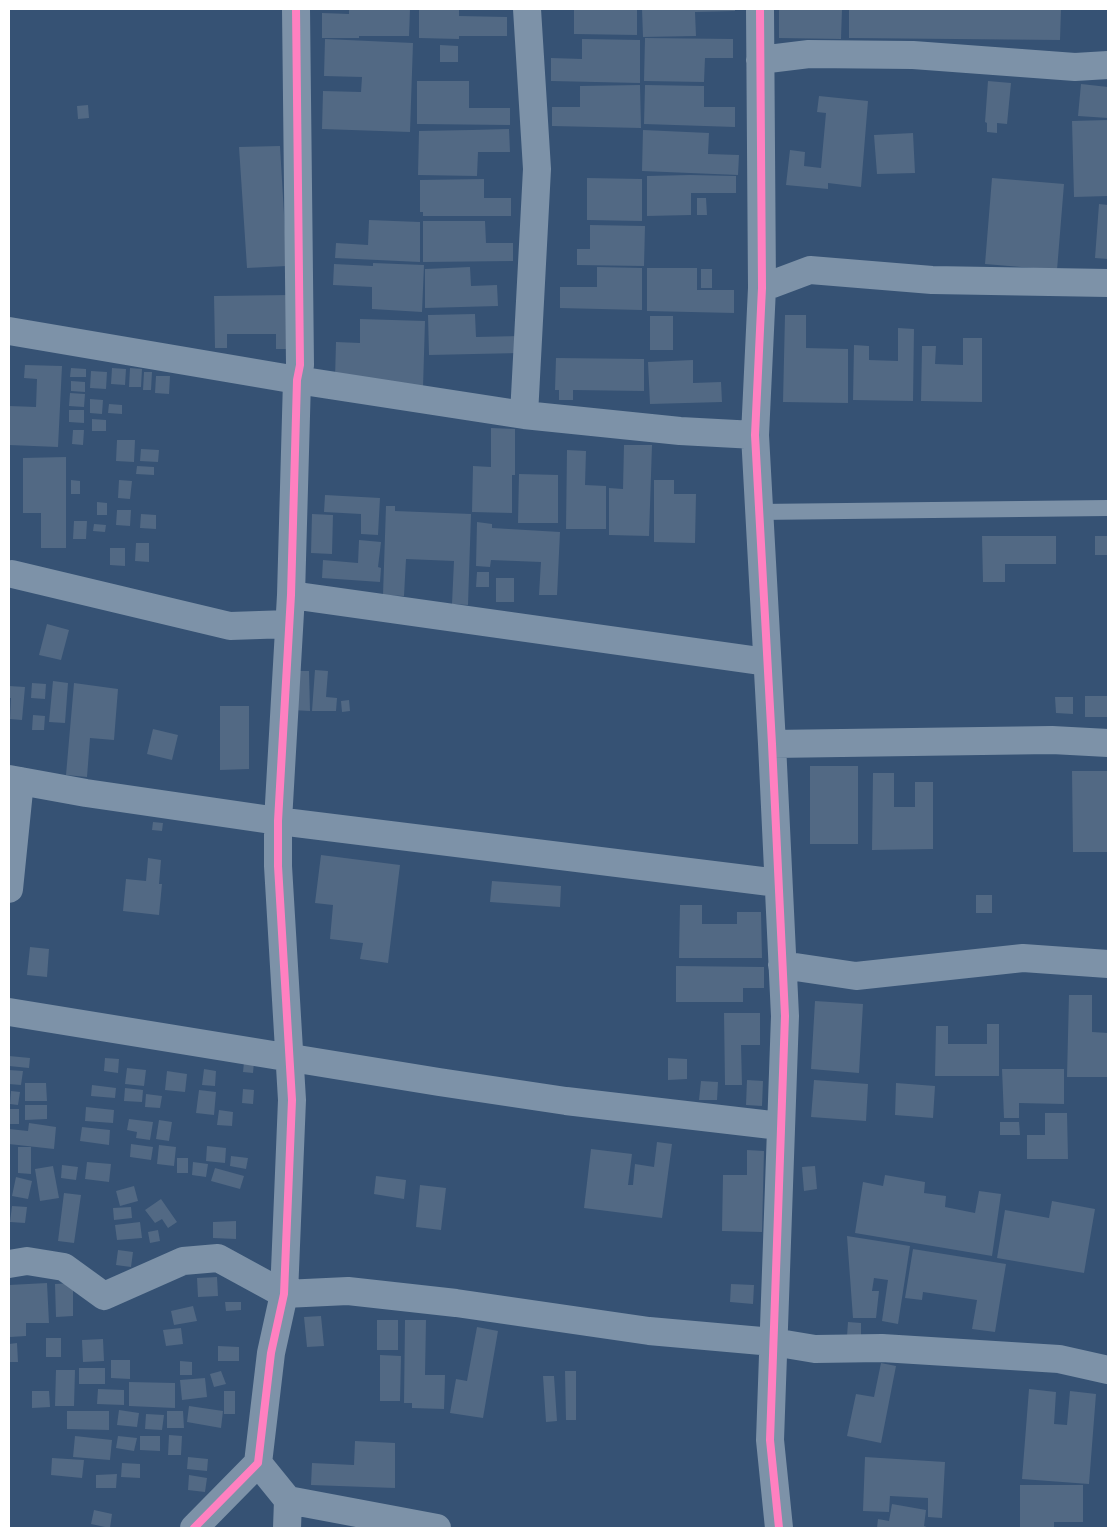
<!DOCTYPE html>
<html>
<head>
<meta charset="utf-8">
<style>
  body { margin:0 }
  #map { position:relative; width:1117px; height:1537px; overflow:hidden; background:#365274; font-family:"Varela Round",sans-serif }
  canvas { display:block }
  .frame { position:absolute; inset:0; border:10px solid #fff; pointer-events:none }
</style>
</head>
<body>
<div id="map">
<canvas width="1117" height="1537"></canvas>
<div class="frame"></div>
</div>
<script>
const ctx = document.querySelector('canvas').getContext('2d');
ctx.lineJoin = 'round';
function fill(path, color) { ctx.fillStyle = color; ctx.fill(path, 'evenodd'); }
const toPath = rows => new Path2D(rows.map(r => 'M' + r).join(''));
function stroke(path, color, width, dash) { ctx.strokeStyle = color; ctx.lineWidth = width; ctx.lineCap = dash ? 'butt' : 'round'; ctx.setLineDash(dash || []); ctx.stroke(path); }
const building = toPath([
  [349,9,410,9,409,36,359,36,359,38,322,38,322,13,349,14],
  [419,9,459,9,459,16,507,17,507,36,459,36,459,39,419,38],
  [574,9,637,9,637,35,574,34],
  [642,9,735,9,735,11,695,12,696,36,643,37],
  [779,9,842,9,841,39,779,38],
  [849,9,1061,9,1060,40,849,38],
  [645,38,733,39,733,58,705,58,704,82,644,81],
  [325,39,413,43,410,132,322,129,323,91,361,92,362,77,324,76],
  [582,39,640,40,640,83,551,81,551,58,582,59],
  [440,45,458,46,458,62,440,62],
  [417,81,469,81,469,108,510,108,510,125,417,124],
  [988,81,1011,83,1007,124,997,123,997,133,987,132,987,123,985,122],
  [1081,84,1108,87,1108,118,1078,116],
  [640,85,641,128,552,126,552,107,580,107,580,86],
  [645,85,704,86,704,107,735,107,735,127,644,124],
  [819,96,868,101,861,187,828,183,828,189,786,185,790,150,805,152,804,166,821,168,826,113,817,112],
  [88,105,89,118,78,119,77,106],
  [1108,120,1108,196,1074,197,1072,121],
  [471,130,509,129,510,152,478,152,477,176,418,175,419,131],
  [643,130,709,133,708,154,739,155,738,175,642,171],
  [913,133,915,173,877,174,874,135],
  [280,146,287,266,247,268,239,147],
  [690,175,736,176,736,193,691,193,691,215,647,216,647,176],
  [587,178,642,179,642,221,587,220],
  [992,178,1064,184,1057,270,985,264],
  [484,179,484,198,511,198,511,216,423,216,423,212,420,212,420,180],
  [697,198,706,198,707,215,697,215],
  [1099,204,1108,205,1108,259,1095,258],
  [369,220,420,222,420,262,335,258,336,243,368,245],
  [423,221,485,221,486,243,513,243,513,261,423,262],
  [590,225,645,226,644,266,577,265,577,249,590,249],
  [373,263,424,265,422,312,372,309,372,287,333,285,334,264,373,266],
  [470,267,471,286,497,285,498,306,425,308,425,269],
  [597,267,642,268,642,310,560,308,560,287,597,287],
  [647,268,697,268,697,290,734,290,734,313,647,311],
  [701,269,712,269,712,288,701,288],
  [291,295,291,349,276,349,276,334,227,334,227,348,215,348,214,296],
  [475,314,476,337,520,336,520,353,429,355,428,315],
  [785,315,806,315,806,348,848,349,848,403,783,402],
  [650,316,673,316,673,350,650,350],
  [360,319,425,321,423,388,335,379,336,342,360,343],
  [898,328,914,329,913,401,853,400,854,345,869,346,869,360,898,361],
  [963,338,982,338,982,402,921,401,922,346,936,346,935,364,963,365],
  [556,358,644,359,644,391,573,390,573,400,559,400,559,390,555,390],
  [693,360,693,383,721,382,722,402,650,404,648,362],
  [25,365,62,366,58,447,9,445,9,406,36,407,37,379,24,378],
  [71,368,86,369,86,377,70,377],
  [112,368,126,369,125,385,111,384],
  [130,368,142,369,141,387,129,387],
  [91,371,107,372,106,389,90,388],
  [144,372,152,372,151,390,143,390],
  [156,376,170,376,169,394,155,393],
  [71,381,85,382,85,392,71,391],
  [70,393,85,394,84,407,69,406],
  [90,399,103,400,102,414,90,413],
  [109,404,122,405,122,414,108,413],
  [69,410,84,410,84,423,69,422],
  [92,419,106,420,106,431,92,431],
  [491,428,515,429,515,475,512,475,512,513,472,512,473,466,491,467],
  [73,430,84,430,83,445,72,444],
  [117,440,135,440,134,462,116,461],
  [624,445,652,445,649,536,609,535,609,488,623,489],
  [141,449,159,450,158,462,140,461],
  [567,450,586,451,585,485,606,486,606,529,566,529],
  [66,457,66,548,41,548,41,513,23,513,23,458],
  [137,466,154,467,154,475,136,474],
  [519,474,558,475,558,523,518,523],
  [71,480,80,481,80,494,71,494],
  [119,480,132,481,130,499,118,498],
  [654,480,674,480,674,494,696,494,695,543,654,542],
  [325,495,380,498,378,535,361,534,361,514,324,512],
  [97,502,107,503,107,515,97,515],
  [386,506,395,506,395,511,471,514,468,605,452,604,454,561,406,559,404,596,383,595],
  [117,510,131,510,130,526,116,525],
  [141,514,156,515,156,529,140,528],
  [312,514,333,515,332,554,311,553],
  [74,521,87,521,86,539,73,539],
  [477,522,492,524,492,528,560,532,557,595,539,595,541,562,491,560,490,567,476,566],
  [94,524,106,525,105,532,93,531],
  [982,536,1056,536,1056,564,1005,564,1005,582,983,582],
  [1095,536,1108,536,1108,555,1095,555],
  [359,540,381,542,378,567,381,568,380,582,322,578,323,560,358,563],
  [136,543,149,543,149,562,135,561],
  [110,548,125,548,125,566,110,565],
  [477,572,489,572,489,587,476,587],
  [496,578,514,578,514,602,496,602],
  [47,624,69,630,61,660,39,655],
  [315,670,328,671,326,697,337,698,336,711,312,711],
  [292,671,309,671,310,711,292,710],
  [53,681,68,683,65,723,49,722],
  [32,683,46,684,45,699,31,698],
  [74,683,118,689,114,740,90,738,87,777,66,775],
  [9,686,25,687,22,720,10,719,11,698,9,698],
  [1085,696,1108,696,1108,717,1085,717],
  [1055,697,1073,697,1073,714,1056,713],
  [349,700,350,711,342,712,341,701],
  [220,706,249,706,249,769,220,770],
  [33,715,45,716,44,730,32,730],
  [153,729,178,735,172,760,147,754],
  [810,766,858,766,858,844,810,844],
  [1072,771,1108,771,1108,852,1073,852],
  [873,773,894,773,894,807,915,807,915,782,933,782,933,849,872,850],
  [153,822,163,823,162,831,152,830],
  [321,855,400,865,388,963,360,959,363,943,330,939,333,905,315,903],
  [148,858,161,860,159,884,162,884,159,915,123,911,126,879,146,881],
  [492,881,561,886,560,907,490,902],
  [976,895,992,895,992,913,976,913],
  [680,905,702,905,702,924,737,924,737,912,761,912,762,958,679,958],
  [30,947,49,949,47,977,27,975],
  [676,966,764,967,764,988,743,988,743,1002,676,1002],
  [1069,995,1092,995,1092,1032,1108,1033,1108,1077,1067,1077],
  [815,1001,863,1004,859,1073,811,1069],
  [724,1013,760,1013,760,1045,741,1045,742,1085,725,1085],
  [987,1024,999,1024,999,1076,935,1076,936,1026,948,1026,948,1044,987,1044],
  [9,1056,30,1058,29,1068,9,1066],
  [105,1058,119,1059,118,1073,104,1071],
  [668,1058,687,1059,687,1079,668,1080],
  [244,1062,254,1062,253,1073,243,1072],
  [127,1068,146,1070,144,1086,125,1084],
  [204,1069,216,1071,215,1086,202,1085],
  [1002,1069,1064,1069,1064,1104,1019,1103,1019,1118,1004,1118],
  [9,1070,23,1071,21,1085,9,1084],
  [167,1071,187,1074,185,1092,165,1090],
  [747,1080,763,1081,762,1106,746,1105],
  [814,1080,868,1084,866,1121,811,1117],
  [701,1081,718,1082,717,1100,699,1100],
  [25,1083,46,1083,47,1101,25,1101],
  [896,1083,935,1086,933,1118,895,1115],
  [92,1085,116,1088,115,1098,91,1096],
  [125,1088,143,1090,142,1102,124,1101],
  [243,1089,254,1090,253,1104,242,1103],
  [199,1090,216,1092,214,1115,196,1113],
  [11,1091,20,1092,18,1105,10,1104],
  [146,1094,162,1096,160,1108,145,1107],
  [25,1105,47,1105,47,1119,25,1120],
  [86,1107,114,1110,113,1123,85,1121],
  [9,1109,19,1109,19,1124,9,1124],
  [219,1110,233,1112,232,1126,217,1125],
  [1045,1113,1067,1113,1068,1159,1027,1159,1027,1135,1045,1135],
  [129,1119,153,1122,150,1140,136,1138,137,1132,127,1130],
  [159,1120,172,1122,169,1141,156,1139],
  [1000,1122,1019,1122,1020,1135,1000,1135],
  [29,1123,56,1127,54,1149,9,1144,9,1129,28,1131],
  [82,1127,110,1130,109,1145,80,1141],
  [657,1142,672,1144,662,1218,584,1208,591,1149,632,1154,628,1185,633,1185,635,1164,654,1167],
  [131,1144,153,1147,151,1160,130,1157],
  [159,1145,176,1147,174,1166,157,1164],
  [207,1146,226,1148,225,1163,206,1161],
  [18,1147,31,1147,31,1174,18,1173],
  [747,1150,764,1151,762,1232,722,1231,723,1175,747,1175],
  [231,1156,248,1158,246,1169,230,1166],
  [177,1158,188,1158,188,1173,177,1173],
  [87,1162,111,1164,109,1182,85,1179],
  [193,1162,208,1164,206,1177,192,1175],
  [62,1165,78,1167,76,1180,61,1178],
  [53,1166,59,1198,40,1201,35,1169],
  [815,1166,817,1189,804,1191,802,1167],
  [215,1168,244,1176,240,1189,211,1181],
  [885,1175,925,1182,924,1193,946,1196,945,1207,975,1213,979,1191,1001,1194,992,1256,855,1233,863,1182,883,1186],
  [376,1176,406,1180,404,1199,374,1194],
  [16,1177,32,1181,28,1199,12,1196],
  [420,1185,446,1188,441,1230,416,1227],
  [134,1186,138,1201,120,1206,116,1191],
  [64,1193,81,1195,74,1243,58,1241],
  [161,1199,177,1222,168,1228,162,1219,155,1223,145,1210],
  [1052,1201,1095,1209,1084,1273,997,1258,1005,1210,1049,1218],
  [12,1206,27,1207,25,1223,10,1222],
  [131,1207,132,1218,114,1220,113,1208],
  [236,1221,236,1239,213,1238,213,1222],
  [140,1222,142,1238,117,1240,115,1225],
  [158,1230,160,1241,150,1243,148,1232],
  [847,1236,910,1246,898,1324,882,1321,888,1280,874,1278,872,1291,879,1291,876,1318,853,1318],
  [913,1249,1006,1264,995,1332,972,1329,977,1300,923,1292,922,1300,905,1298],
  [118,1250,133,1252,131,1267,116,1265],
  [217,1277,218,1296,198,1297,197,1278],
  [47,1283,49,1323,26,1323,26,1336,10,1337,9,1285],
  [73,1283,73,1316,56,1317,55,1284],
  [731,1284,754,1285,753,1304,730,1302],
  [225,1302,241,1302,241,1310,226,1311],
  [193,1306,197,1321,174,1325,171,1311],
  [321,1316,324,1346,307,1347,304,1317],
  [377,1320,398,1320,398,1350,377,1350],
  [405,1320,426,1320,425,1375,445,1375,444,1409,412,1408,412,1403,404,1403],
  [848,1322,861,1323,861,1337,847,1336],
  [477,1327,498,1331,483,1418,450,1413,456,1379,467,1381],
  [181,1328,183,1344,166,1346,163,1330],
  [46,1338,61,1338,61,1357,46,1357],
  [103,1339,104,1361,83,1362,82,1340],
  [17,1343,18,1362,9,1362,9,1344],
  [218,1346,239,1347,239,1361,218,1361],
  [380,1355,401,1356,400,1401,380,1401],
  [111,1360,130,1360,130,1379,111,1378],
  [180,1361,192,1362,192,1375,180,1375],
  [881,1363,896,1366,881,1443,847,1436,856,1394,874,1397],
  [79,1368,105,1368,105,1384,79,1384],
  [56,1370,75,1370,74,1406,55,1406],
  [221,1371,226,1384,214,1387,210,1374],
  [565,1371,576,1371,576,1420,566,1420],
  [543,1376,554,1376,557,1421,546,1422],
  [205,1378,207,1397,182,1400,180,1380],
  [129,1382,175,1383,175,1408,129,1406],
  [98,1389,124,1390,124,1405,97,1404],
  [1029,1389,1056,1392,1054,1424,1067,1425,1070,1391,1096,1394,1089,1484,1022,1479],
  [32,1391,49,1391,50,1407,32,1408],
  [224,1391,235,1391,235,1414,224,1414],
  [189,1406,223,1411,221,1428,187,1422],
  [119,1410,139,1413,137,1427,117,1425],
  [67,1411,109,1411,109,1430,67,1429],
  [167,1411,183,1411,184,1428,167,1428],
  [146,1414,164,1415,162,1430,145,1429],
  [169,1435,182,1436,181,1455,168,1455],
  [75,1436,112,1440,110,1460,73,1457],
  [118,1436,137,1438,134,1451,116,1448],
  [140,1436,160,1436,160,1451,140,1450],
  [355,1441,395,1443,395,1488,311,1485,312,1463,354,1465],
  [188,1457,208,1459,207,1471,187,1469],
  [865,1457,945,1462,942,1518,928,1517,928,1498,890,1496,889,1512,863,1511],
  [52,1458,84,1460,82,1478,51,1475],
  [122,1463,140,1464,140,1478,121,1477],
  [117,1474,116,1488,96,1488,96,1475],
  [189,1475,207,1478,205,1492,188,1490],
  [1020,1485,1083,1485,1083,1522,1054,1522,1054,1528,1020,1528],
  [892,1504,926,1510,924,1526,929,1528,877,1528,878,1519,889,1521],
  [94,1510,112,1514,110,1528,91,1524]
]);
const service = toPath([
  [758,512,1108,508]
]);
const minor = toPath([
  [760,9,762,288,755,435,772,744,785,1016,770,1440,779,1528],
  [760,60,809,54,913,55,1075,67,1108,65],
  [762,288,810,270,932,280,1108,283],
  [9,331,297,380,524,415,680,431,755,435],
  [524,415,537,169,527,9],
  [12,574,230,626,289,624],
  [291,595,767,662],
  [772,744,1052,740,1108,743],
  [9,779,86,793,278,821,778,883],
  [9,889,20,781],
  [782,965,856,976,1023,958,1108,964],
  [9,1012,439,1082,566,1101,780,1126],
  [9,1264,27,1261,64,1267,104,1296,183,1261,218,1258,284,1294,348,1291,456,1303,649,1331,773,1342,815,1349,882,1348,1059,1359,1108,1370],
  [258,1463,288,1500,437,1528],
  [194,1528,258,1463,271,1353,284,1294,292,1100,278,866,278,821,291,595,297,380,300,365,296,9],
  [287,1528,288,1500]
]);
const cycleway = toPath([
  [760,9,762,288,755,435,772,744,785,1016,770,1440,779,1528],
  [194,1528,258,1463,271,1353,284,1294,292,1100,278,866,278,821,291,595,297,380,300,365,296,9]
]);
fill(building, '#526984');
stroke(service, '#7d92a8', 16);
stroke(minor, '#7d92a8', 28);
stroke(cycleway, '#ff80c0', 8);
</script>
</body>
</html>
